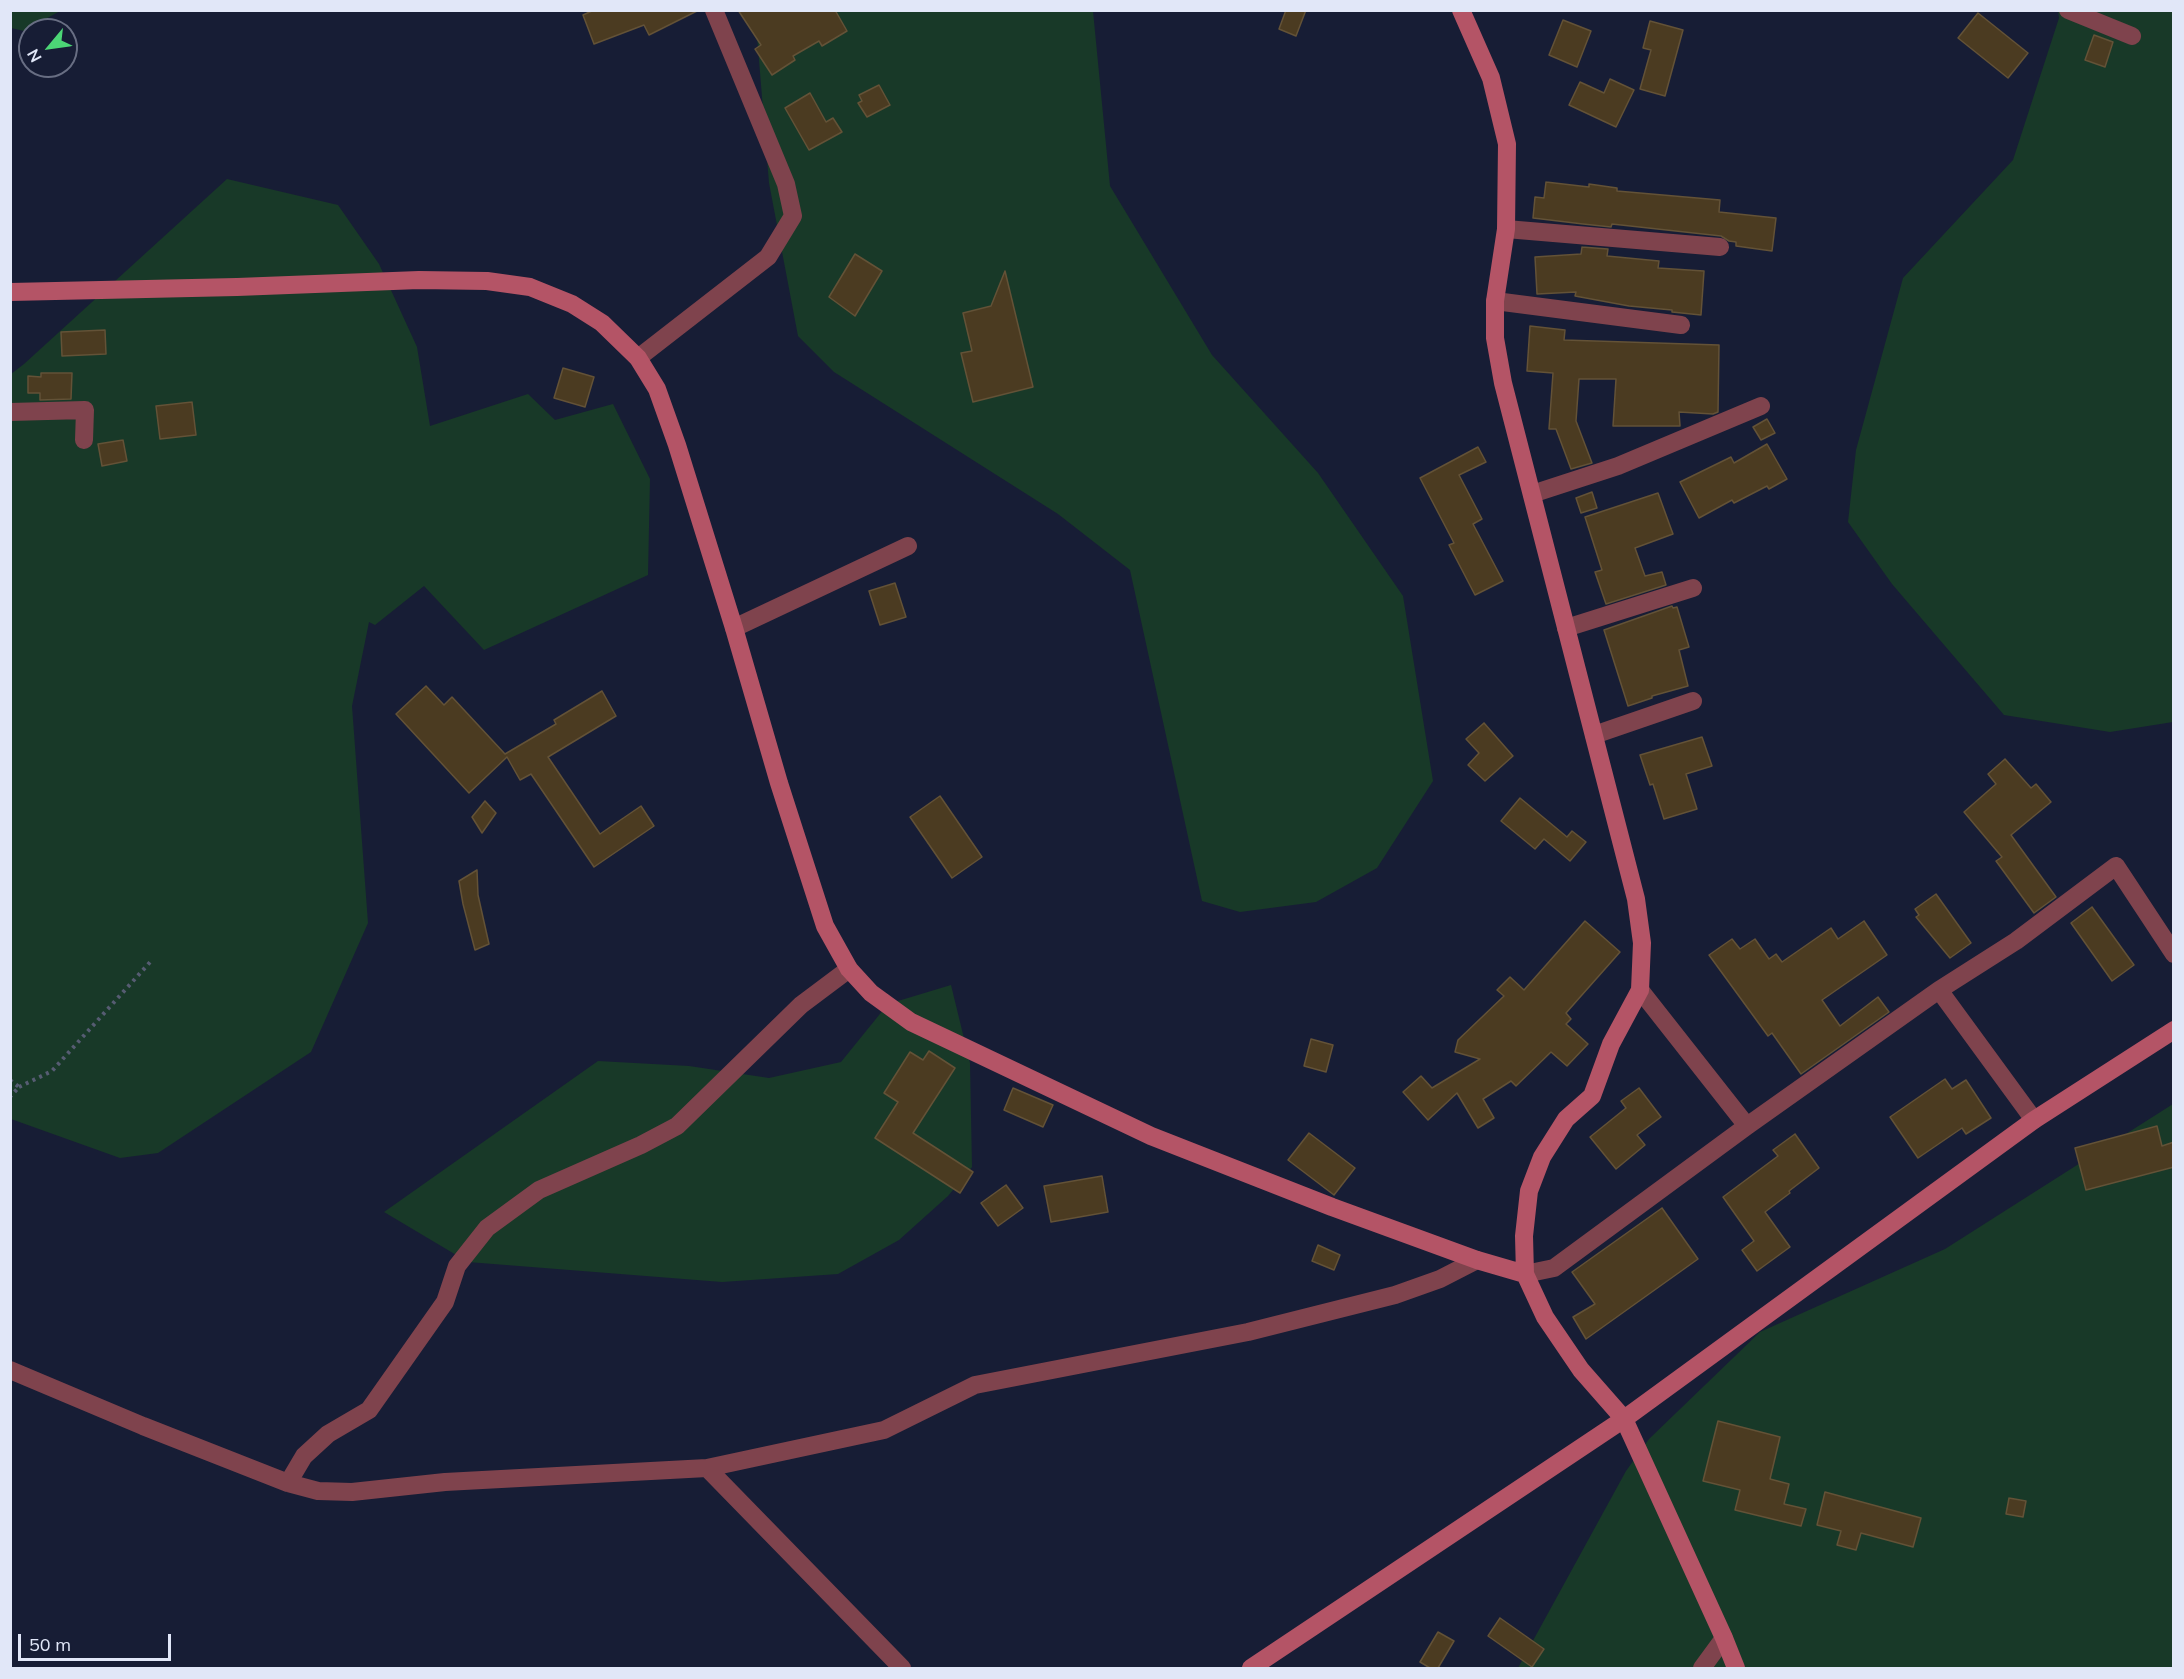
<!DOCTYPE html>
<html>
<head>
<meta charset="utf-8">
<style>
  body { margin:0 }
  #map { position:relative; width:2184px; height:1679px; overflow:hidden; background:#171d35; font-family:Mulish,sans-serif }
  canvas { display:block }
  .frame { position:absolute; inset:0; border:12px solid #e1e7f8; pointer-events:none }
  .north { position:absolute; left:18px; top:18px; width:60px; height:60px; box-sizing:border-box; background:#171d35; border:2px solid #686e83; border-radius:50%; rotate:241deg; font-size:16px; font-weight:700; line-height:24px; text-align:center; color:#e1e7f8 }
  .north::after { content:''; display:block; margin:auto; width:21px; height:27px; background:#4cd676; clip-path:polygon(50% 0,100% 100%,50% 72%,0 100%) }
  .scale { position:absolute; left:18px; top:1634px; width:153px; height:27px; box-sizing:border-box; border:3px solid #e1e7f8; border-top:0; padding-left:8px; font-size:18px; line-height:21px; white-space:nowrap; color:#e1e7f8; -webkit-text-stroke:4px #171d35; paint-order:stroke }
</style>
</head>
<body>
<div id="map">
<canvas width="2184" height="1679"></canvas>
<div class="frame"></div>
<div class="north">N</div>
<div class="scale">50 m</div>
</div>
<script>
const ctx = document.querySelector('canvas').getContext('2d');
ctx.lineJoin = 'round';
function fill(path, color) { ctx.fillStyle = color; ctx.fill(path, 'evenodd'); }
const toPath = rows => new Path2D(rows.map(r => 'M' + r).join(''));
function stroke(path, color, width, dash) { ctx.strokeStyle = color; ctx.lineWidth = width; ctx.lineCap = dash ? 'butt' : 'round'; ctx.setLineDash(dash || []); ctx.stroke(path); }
const green = toPath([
  [10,11,11,10,60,11,24,31,11,28],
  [755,11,1093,11,1110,186,1212,355,1318,473,1403,596,1433,781,1377,868,1316,902,1240,912,1202,901,1130,570,1058,514,834,372,798,336,769,183],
  [2058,11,2173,11,2173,722,2110,732,2004,715,1892,584,1848,522,1856,450,1903,278,2013,160,2059,18],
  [227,179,338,205,379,264,417,347,430,426,528,394,555,420,613,404,650,479,648,575,484,650,424,586,375,625,369,622,352,706,368,923,311,1052,158,1153,120,1158,11,1119,11,374,24,364],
  [951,985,970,1063,972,1167,948,1196,899,1240,838,1274,722,1282,468,1262,384,1212,598,1061,689,1066,769,1078,841,1062,888,1004],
  [2173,1104,2173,1668,1518,1668,1626,1471,1649,1439,1760,1332,1945,1249]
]);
const building = toPath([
  [594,10,699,10,649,35,644,25,594,44,583,15,594,10],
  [738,10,835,10,847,31,822,46,819,41,793,56,795,60,772,75,755,49,761,45,738,10],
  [1286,10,1306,10,1296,36,1279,29,1286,10],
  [1978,13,2028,53,2008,78,1958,38,1978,13],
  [1563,20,1591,31,1577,67,1549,55,1563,20],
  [1650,21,1683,30,1665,96,1640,89,1651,50,1643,48,1650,21],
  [2094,35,2113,42,2105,67,2085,60,2094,35],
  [1610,79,1634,90,1616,127,1569,105,1580,82,1604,93,1610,79],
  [879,85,890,105,867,117,858,103,862,101,859,95,879,85],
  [810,93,826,122,833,118,842,132,809,150,785,108,810,93],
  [1546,182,1589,187,1589,184,1617,188,1617,191,1720,200,1719,212,1776,218,1772,251,1736,246,1736,242,1729,241,1721,236,1612,224,1611,227,1583,224,1533,218,1535,197,1544,198,1546,182],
  [1582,247,1608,249,1607,256,1659,261,1658,268,1704,271,1701,315,1672,312,1672,310,1629,306,1575,296,1576,292,1537,294,1535,257,1581,254,1582,247],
  [855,254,882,271,855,316,829,297,855,254],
  [1005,271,1033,387,973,402,961,353,972,351,963,313,991,306,1005,271],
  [1530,326,1565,330,1564,340,1719,345,1718,412,1713,414,1679,412,1680,426,1613,426,1616,379,1579,379,1576,421,1592,463,1571,469,1556,429,1549,429,1553,373,1527,371,1530,326],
  [105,330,106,354,62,356,61,332,105,330],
  [563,368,594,377,585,407,554,398,563,368],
  [41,373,72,373,71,399,40,400,40,393,28,393,28,376,41,377,41,373],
  [192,402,196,435,160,439,156,406,192,402],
  [1767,419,1775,433,1761,440,1753,427,1767,419],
  [123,440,127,461,102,466,98,444,123,440],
  [1767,444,1787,479,1769,489,1767,486,1734,503,1732,500,1699,518,1680,482,1731,457,1734,463,1767,444],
  [1478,447,1486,462,1459,475,1482,519,1473,524,1503,581,1475,595,1449,545,1454,543,1420,478,1478,447],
  [1592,492,1597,508,1581,513,1576,498,1592,492],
  [1658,493,1673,534,1635,548,1645,576,1662,572,1666,585,1606,604,1595,572,1602,570,1585,517,1658,493],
  [895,583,906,617,880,625,869,591,895,583],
  [1672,606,1673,608,1677,607,1689,647,1679,650,1688,686,1652,696,1652,698,1628,706,1604,630,1672,606],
  [426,686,444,705,452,697,505,754,556,724,554,720,602,691,616,716,548,757,600,834,641,806,654,826,594,867,531,774,520,780,507,757,469,793,396,714,426,686],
  [1484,723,1513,756,1485,781,1468,765,1479,753,1466,739,1484,723],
  [1702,737,1712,766,1686,774,1697,809,1664,819,1653,784,1650,785,1640,755,1702,737],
  [2005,759,2031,788,2036,784,2051,802,2011,835,2056,897,2034,913,1996,861,2002,857,1964,812,1996,784,1988,774,2005,759],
  [940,796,982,857,952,878,910,817,940,796],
  [1520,798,1567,837,1572,831,1586,842,1570,861,1544,839,1535,849,1501,821,1520,798],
  [485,801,496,813,482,833,472,817,485,801],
  [477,870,478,895,489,944,475,950,463,904,459,881,477,870],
  [1936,894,1971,943,1950,958,1916,917,1919,915,1915,909,1936,894],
  [2092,907,2134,965,2112,981,2071,923,2092,907],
  [1585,921,1620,952,1566,1013,1571,1019,1566,1024,1588,1044,1567,1066,1551,1052,1516,1086,1511,1081,1483,1099,1494,1118,1478,1128,1457,1093,1428,1120,1403,1092,1421,1076,1432,1088,1480,1059,1455,1052,1458,1040,1504,996,1497,990,1510,977,1524,990,1585,921],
  [1864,921,1887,955,1822,1000,1840,1026,1878,997,1889,1012,1801,1074,1772,1033,1768,1036,1709,955,1732,939,1740,949,1755,939,1769,959,1776,954,1782,962,1831,928,1838,939,1864,921],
  [1311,1039,1333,1045,1326,1072,1304,1066,1311,1039],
  [929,1051,955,1068,913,1133,973,1172,960,1193,875,1138,898,1102,884,1093,910,1052,923,1060,929,1051],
  [1945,1079,1952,1089,1966,1080,1991,1118,1966,1134,1962,1128,1918,1158,1890,1117,1945,1079],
  [1013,1088,1053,1105,1043,1127,1004,1110,1013,1088],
  [1639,1088,1661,1117,1637,1135,1645,1145,1616,1169,1590,1137,1626,1108,1621,1101,1639,1088],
  [2157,1126,2162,1146,2174,1142,2174,1167,2086,1190,2075,1148,2157,1126],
  [1309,1133,1355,1168,1334,1195,1288,1160,1309,1133],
  [1795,1134,1819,1168,1789,1191,1790,1193,1765,1212,1790,1247,1757,1271,1742,1250,1754,1241,1723,1197,1778,1156,1773,1150,1795,1134],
  [1102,1176,1108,1212,1051,1222,1044,1186,1102,1176],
  [1006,1185,1023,1208,998,1226,981,1203,1006,1185],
  [1662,1208,1698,1259,1586,1339,1573,1317,1595,1304,1572,1272,1662,1208],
  [1318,1245,1340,1255,1334,1270,1312,1261,1318,1245],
  [1718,1421,1780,1437,1770,1479,1789,1484,1784,1504,1806,1509,1801,1526,1735,1510,1740,1490,1703,1481,1718,1421],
  [1825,1492,1921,1518,1913,1547,1861,1533,1856,1550,1837,1545,1841,1531,1817,1525,1825,1492],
  [2009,1498,2026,1501,2023,1517,2006,1514,2009,1498],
  [1500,1618,1544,1649,1532,1667,1488,1636,1500,1618],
  [1438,1632,1454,1641,1438,1668,1430,1668,1420,1662,1438,1632]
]);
const path = toPath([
  [10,1080,19,1087,10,1097],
  [19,1087,52,1071,152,960]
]);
const street = toPath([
  [2068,10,2132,36],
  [1506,229,1720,247],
  [1495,301,1681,325],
  [638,358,768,257,793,216,786,184,714,10],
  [10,412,85,410,84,440],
  [1532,494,1618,466,1761,406],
  [734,628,908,546],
  [1566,628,1693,588],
  [1594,735,1693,701],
  [1640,990,1747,1126],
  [1939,990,2034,1120],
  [1525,1274,1554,1268,1747,1126,1939,990,2016,941,2116,866,2174,954],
  [10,1370,143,1426,288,1483,318,1491,352,1492,445,1482,707,1468,884,1430,975,1385,1248,1332,1395,1295,1440,1279,1477,1260],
  [707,1468,902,1668],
  [288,1483,304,1456,328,1434,369,1410,445,1302,457,1266,487,1228,539,1190,641,1145,677,1126,801,1005,849,969],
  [1702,1668,1724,1638]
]);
const secondary = toPath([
  [1461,10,1491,78,1507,144,1506,229,1495,301,1495,338,1503,383,1636,899,1642,943,1640,990,1611,1044,1592,1096,1566,1119,1542,1157,1529,1191,1524,1236,1525,1274,1545,1317,1581,1370,1624,1419,1724,1638,1736,1668],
  [10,292,237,287,419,280,487,281,530,287,572,304,602,323,638,358,657,389,677,445,734,628,779,783,825,926,849,969,871,993,911,1022,1151,1136,1332,1207,1477,1260,1525,1274],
  [1251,1668,1624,1419,2034,1120,2174,1030]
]);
fill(green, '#183928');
fill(building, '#4b3b21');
stroke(building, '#635237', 1.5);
stroke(path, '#565c72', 4, [3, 4.5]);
stroke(street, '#7f434d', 18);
stroke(secondary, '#b45466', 18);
</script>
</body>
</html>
